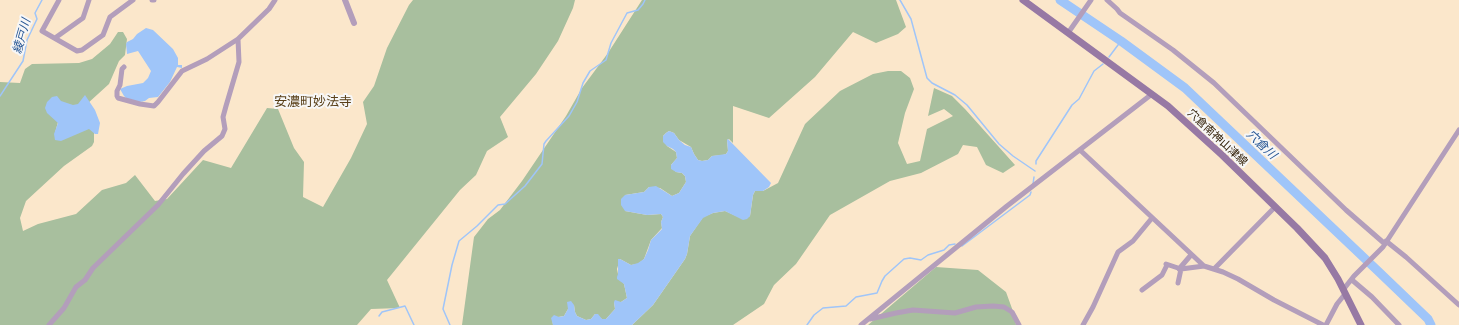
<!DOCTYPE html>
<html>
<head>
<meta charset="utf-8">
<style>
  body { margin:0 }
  canvas { display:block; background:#fbe7cb }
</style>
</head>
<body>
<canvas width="1459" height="325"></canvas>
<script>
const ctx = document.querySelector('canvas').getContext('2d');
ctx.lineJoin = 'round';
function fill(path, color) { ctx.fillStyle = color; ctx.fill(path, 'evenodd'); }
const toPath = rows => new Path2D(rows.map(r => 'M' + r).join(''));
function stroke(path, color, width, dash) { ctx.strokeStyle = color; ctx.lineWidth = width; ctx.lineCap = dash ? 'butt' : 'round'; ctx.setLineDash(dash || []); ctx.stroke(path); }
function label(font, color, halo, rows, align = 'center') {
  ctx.font = font + ' Georgia,"Noto Sans JP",serif'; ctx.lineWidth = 4; ctx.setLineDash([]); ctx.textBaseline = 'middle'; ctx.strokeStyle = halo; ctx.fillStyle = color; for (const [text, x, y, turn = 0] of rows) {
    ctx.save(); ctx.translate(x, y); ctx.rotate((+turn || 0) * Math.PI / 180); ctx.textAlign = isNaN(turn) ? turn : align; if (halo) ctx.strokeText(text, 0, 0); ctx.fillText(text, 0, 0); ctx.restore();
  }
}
const green = toPath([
  [413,0,575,0,573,8,558,41,536,74,500,117,508,137,487,151,476,175,460,190,387,280,400,308,371,309,357,325,0,325,0,82,20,83,25,69,32,64,79,63,92,59,110,44,118,32,123,32,127,39,125,55,119,61,109,84,87,104,58,122,55,133,91,127,94,131,94,142,92,146,64,166,26,201,20,218,23,231,38,224,76,214,102,190,126,183,135,175,155,201,167,199,203,160,231,168,267,108,278,109,294,148,304,162,303,197,323,207,351,158,367,124,363,102,374,86,387,48,409,5],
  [642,0,896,0,906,27,898,34,876,43,853,32,815,77,769,118,733,106,733,143,729,139,727,140,728,151,726,154,723,155,712,156,708,160,702,161,698,160,694,154,691,147,679,140,674,133,669,131,666,133,663,136,667,146,676,152,677,158,671,165,676,172,682,173,685,176,686,182,679,193,672,196,660,188,649,187,644,192,625,195,625,211,647,215,661,214,663,217,661,222,662,228,651,240,644,259,638,264,631,265,620,259,617,269,618,274,624,284,627,298,621,302,614,302,615,309,606,319,602,319,595,314,591,319,586,320,577,316,575,312,574,305,568,309,564,316,552,318,553,325,462,325,474,237,488,219,500,210,522,181,566,116,582,88,608,53],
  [888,71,901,71,910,78,914,89,905,113,898,143,907,164,920,161,927,129,953,116,944,109,928,116,934,88,952,96,965,109,1015,165,1003,173,986,165,977,147,963,145,958,154,921,173,890,181,830,215,796,264,774,285,764,304,733,325,632,325,653,305,685,259,687,254,690,236,703,217,713,213,725,211,743,219,750,216,753,195,755,191,763,191,778,183,805,124,840,91,873,74],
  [936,267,978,270,1006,292,1014,314,1016,325,868,325]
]);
const water = toPath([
  [146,28,153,30,173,49,178,58,178,65,182,65,182,68,177,67,170,82,158,97,149,98,145,101,140,102,127,99,124,96,120,89,127,86,143,83,148,78,151,71,138,51,127,54,126,44,127,42,133,39,137,34],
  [85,95,95,110,100,123,98,134,95,134,89,129,61,141,55,140,54,134,58,123,47,113,45,108,47,102,52,97,57,96,61,101,73,105,78,104],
  [669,131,674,133,679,140,685,145,691,147,694,154,698,160,702,161,708,160,712,156,726,154,728,151,727,140,728,139,771,183,769,187,763,191,755,191,753,195,750,216,747,219,743,220,725,211,713,213,703,218,690,236,687,254,685,259,653,305,632,325,553,325,551,318,554,315,559,317,564,316,568,309,567,302,571,301,574,305,575,312,577,316,586,320,591,319,595,314,598,314,602,319,606,319,615,309,614,302,615,300,621,302,627,298,624,284,617,279,617,277,618,274,618,259,620,259,631,265,638,263,644,259,648,250,651,240,662,229,661,222,663,217,661,214,647,215,625,211,621,205,621,199,625,195,644,192,649,187,656,186,672,196,679,193,686,182,685,176,682,173,676,172,671,169,671,165,677,158,676,152,673,149,667,146,663,142,663,136,666,133]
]);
const stream = toPath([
  [900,0,911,19,927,78,932,83,955,95,967,105,999,144,1013,156,1035,171],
  [1109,57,1121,41],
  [0,96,23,61,27,40,37,19,35,13,42,0],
  [1036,164,1036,161,1072,105,1079,99,1094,71,1103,64],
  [1033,184,1034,177],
  [962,246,1030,195,1031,192],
  [379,316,382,312,405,306,414,325],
  [450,325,443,309,452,265,459,241,477,226,498,205,505,204,525,186,542,164,544,144,546,141,569,116,577,102,583,83,590,71,606,60,611,43,627,13,638,10,643,4,645,0],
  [807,325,814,315,823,308,846,306,856,297,877,293,882,281,885,276,904,259,910,258,921,260,928,255,944,250,949,245,955,244]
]);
const river = toPath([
  [1060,0,1121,41,1185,88,1379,272,1428,319,1431,325]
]);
const minor = toPath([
  [59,0,42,31,77,51,82,50,103,35,110,17,133,0],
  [152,0,154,0],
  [1107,0,1117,9,1120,13,1173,50,1214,83,1346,210,1385,244],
  [1068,33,1091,0],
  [55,38,83,18,89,0],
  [124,67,122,69,120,85,117,91,117,96,118,98,140,104,154,106,158,102,182,71,207,59,238,39,269,9,275,0],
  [1080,150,1204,266,1223,272,1238,279,1274,300,1323,325],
  [1386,241,1406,257,1459,305],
  [1166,264,1181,269,1204,266],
  [1179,269,1191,255],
  [1214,269,1275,207],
  [1352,280,1372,297,1399,325],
  [1178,283,1181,269],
  [1142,290,1162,275,1167,265],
  [1343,290,1354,276,1383,247,1459,130],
  [870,319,896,313,913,310,955,313,976,307,993,306,1004,307,1012,312,1019,325],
  [49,325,64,308,76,287,85,280,93,268,158,205,183,174,204,151,222,136,225,129,223,117,226,106,239,62,238,39],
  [861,325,1007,206,1152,94],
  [1083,325,1093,307,1118,252,1133,241,1152,218],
  [1326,325,1337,304,1345,294]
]);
const tertiary = toPath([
  [345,0,354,23]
]);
const secondary = toPath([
  [1023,0,1168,106,1222,155,1297,228,1325,258,1338,279,1361,325]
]);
const streetNames = [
  ["穴倉南神山津線",1218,137,43]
];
const waterNames = [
  ["綾戸川",21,36,-74],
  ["穴倉川",1262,144,43]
];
const quarterNames = [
  ["安濃町妙法寺",313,101]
];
fill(green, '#a8bf9e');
fill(water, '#9fc5f9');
stroke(stream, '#9fc5f9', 1.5);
stroke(river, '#9fc5f9', 9);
stroke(minor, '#b39ebb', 5);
stroke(tertiary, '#b39ebb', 6);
stroke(secondary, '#9779a4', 7);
label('11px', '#2d1a00', '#f7f7f7', streetNames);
label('italic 12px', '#285795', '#f7f7f7', waterNames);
label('13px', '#5a411a', '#f7f7f7', quarterNames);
</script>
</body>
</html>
